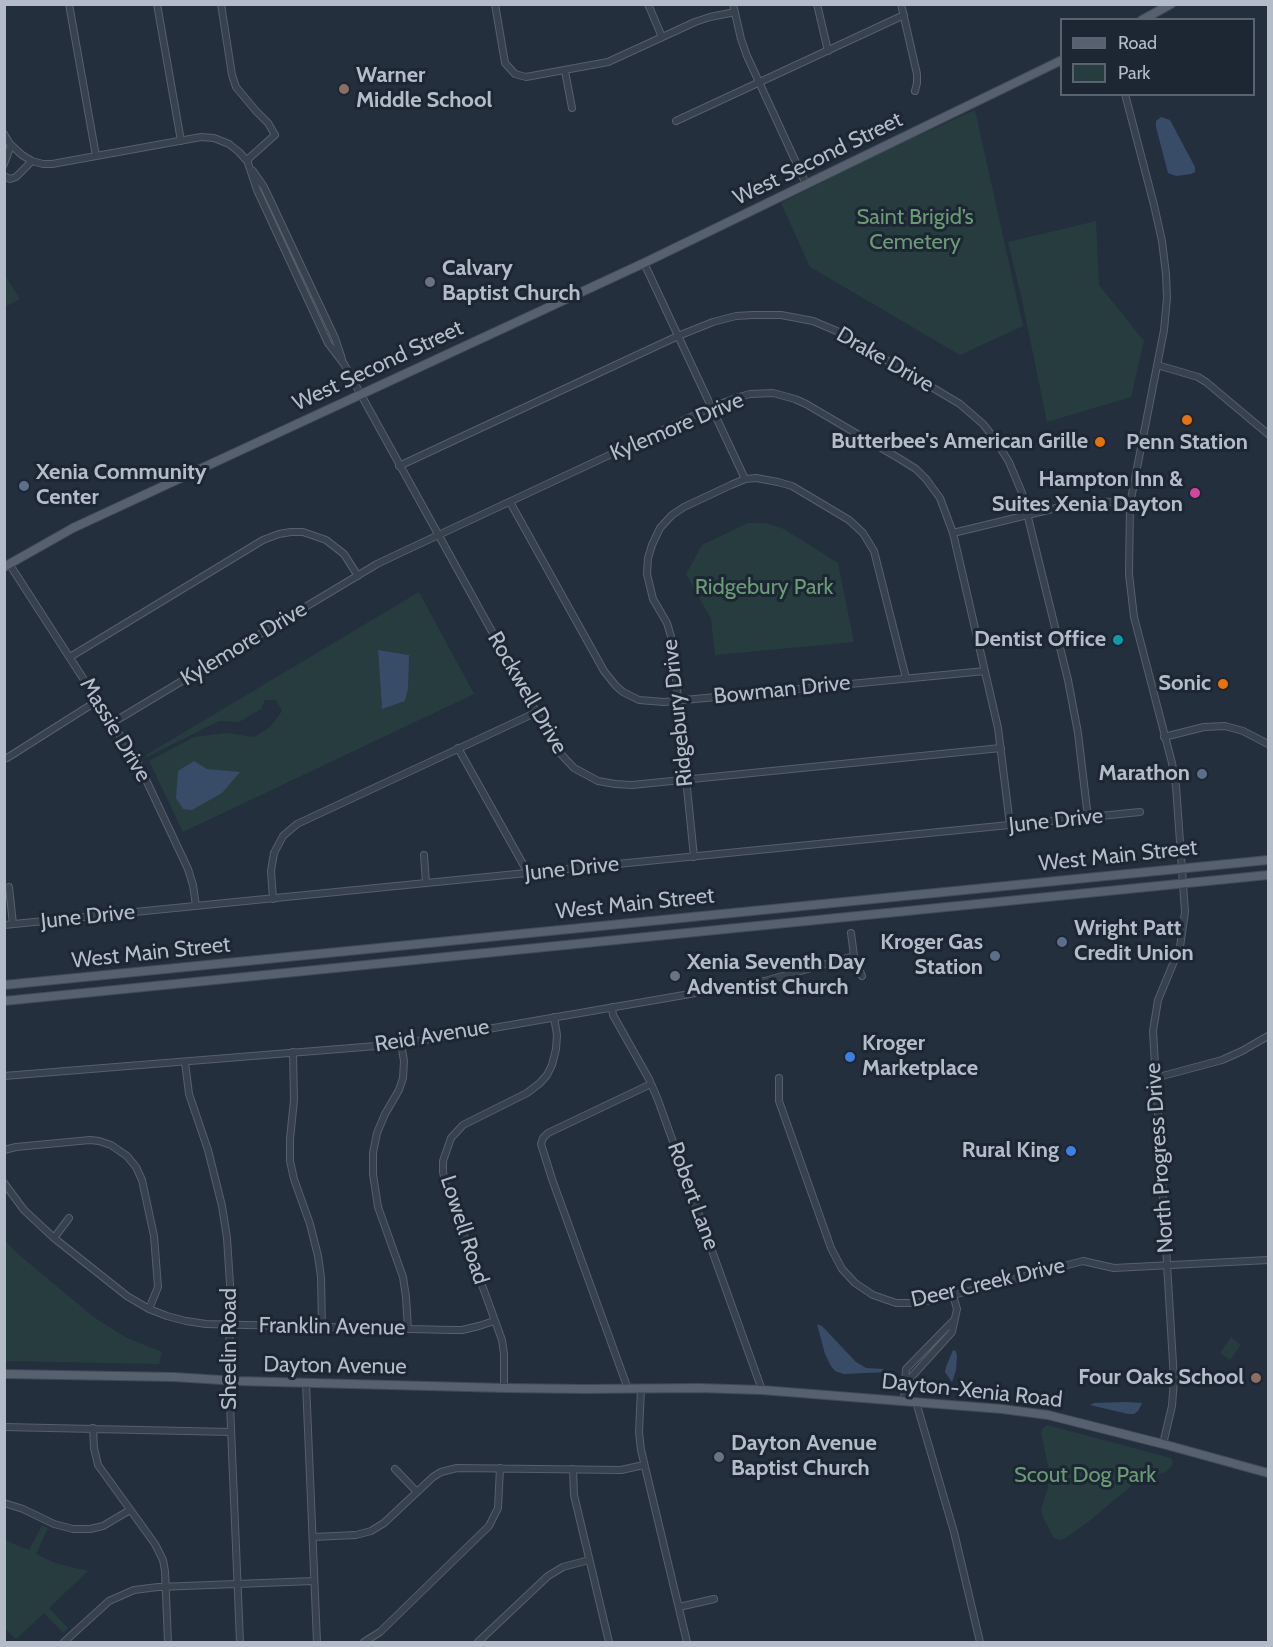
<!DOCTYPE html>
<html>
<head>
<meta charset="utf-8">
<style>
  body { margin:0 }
  #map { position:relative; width:1273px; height:1647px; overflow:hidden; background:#242f3e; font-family:Cabin,sans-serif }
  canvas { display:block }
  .frame { position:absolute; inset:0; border:6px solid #b4bcc9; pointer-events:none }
  .legend { position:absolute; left:1060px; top:18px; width:195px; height:78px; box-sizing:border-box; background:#1d2633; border:2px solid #59626f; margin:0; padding:8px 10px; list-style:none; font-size:18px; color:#b4bcc9 }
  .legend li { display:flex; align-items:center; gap:12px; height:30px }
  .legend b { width:30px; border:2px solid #59626f }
</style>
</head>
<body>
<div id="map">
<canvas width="1273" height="1647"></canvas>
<div class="frame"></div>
<ul class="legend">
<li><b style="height:8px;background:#56606e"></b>Road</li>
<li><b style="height:16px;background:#263c3f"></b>Park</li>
</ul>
</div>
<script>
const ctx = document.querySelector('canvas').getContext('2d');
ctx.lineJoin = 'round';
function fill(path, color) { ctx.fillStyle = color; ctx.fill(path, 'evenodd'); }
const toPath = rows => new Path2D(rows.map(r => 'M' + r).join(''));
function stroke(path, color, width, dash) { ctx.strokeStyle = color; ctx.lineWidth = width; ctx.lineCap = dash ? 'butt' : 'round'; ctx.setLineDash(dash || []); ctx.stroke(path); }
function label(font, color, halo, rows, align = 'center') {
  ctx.font = font + ' Cabin,sans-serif'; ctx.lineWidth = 6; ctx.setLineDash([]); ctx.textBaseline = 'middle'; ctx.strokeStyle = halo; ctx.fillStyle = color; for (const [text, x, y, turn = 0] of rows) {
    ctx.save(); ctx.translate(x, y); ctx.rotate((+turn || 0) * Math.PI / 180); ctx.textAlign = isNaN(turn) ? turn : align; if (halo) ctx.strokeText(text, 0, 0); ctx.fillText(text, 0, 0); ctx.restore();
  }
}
const green = toPath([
  [975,110,1023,326,960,355,810,267,781,203,880,153],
  [1096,221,1099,285,1144,341,1131,397,1047,422,1022,300,1008,242],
  [4,274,20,299,5,307,4,307],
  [748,523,766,523,784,529,838,563,854,642,715,655,711,619,686,574,702,545],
  [419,592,474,694,183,832,149,761,194,737,227,733,254,737,270,727,282,711,276,700,265,700,261,709,239,722,219,721,147,757,146,755],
  [378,650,408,655,383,709,382,708],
  [207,769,221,771,176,798,178,788],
  [5,1240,17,1253,95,1318,127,1338,162,1352,159,1364,5,1361],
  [1231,1337,1241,1345,1230,1360,1220,1353],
  [1047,1425,1171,1458,1173,1462,1171,1467,1165,1472,1157,1475,1142,1477,1088,1522,1064,1539,1059,1540,1053,1537,1043,1517,1041,1509,1048,1487,1049,1470,1041,1433,1042,1429],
  [42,1525,48,1528,36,1554,55,1563,88,1571,49,1608,68,1628,63,1633,44,1613,16,1639,5,1629,5,1540,29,1550]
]);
const water = toPath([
  [1161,117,1170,120,1195,167,1195,172,1191,174,1176,176,1168,173,1156,127,1156,121],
  [378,650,409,655,408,688,405,701,382,709],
  [194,761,207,769,240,772,222,793,192,810,183,809,176,798,178,771],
  [817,1324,822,1326,856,1362,866,1368,883,1369,887,1372,844,1374,835,1371,831,1366,825,1354],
  [953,1350,956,1351,957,1357,956,1370,952,1382,945,1372,946,1367],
  [1125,1402,1142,1403,1138,1411,1134,1414,1128,1414,1090,1405,1094,1403]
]);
const minor = toPath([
  [69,4,96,156],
  [157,4,181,141],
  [221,4,232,75,236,87,256,111,268,123,275,135,247,160],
  [495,4,505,63,515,74,526,77,608,62,695,22,710,17,735,12],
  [648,4,662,37],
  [733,4,741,39,747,56,806,184],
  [817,4,828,51],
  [901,4,917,74,917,83,915,91],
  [565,71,572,108],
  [1125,94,1154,205,1162,241,1166,274,1167,298,1164,330,1130,504,1129,574,1134,617,1172,763,1176,786,1185,912,1180,947,1158,1000,1153,1031,1174,1380,1172,1406,1163,1444],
  [676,121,904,15],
  [4,134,10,144,22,155,32,161,43,164,52,164,201,137,214,138,229,144,239,152,248,162],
  [247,160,257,190,328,343,344,364,558,751,574,768,598,781,615,784,632,785,1001,748],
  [4,164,11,145],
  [253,171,264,187,335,338,342,359],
  [4,176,10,179,16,177,32,161],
  [644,263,745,479],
  [1157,365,1198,377,1206,382,1268,434],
  [399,466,678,336,713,322,736,316,753,315,781,315,813,321,839,332,960,404,983,424,994,438,1009,462,1022,493,1068,680,1078,733,1088,818],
  [510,502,604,671,616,686,623,692,639,700,664,702,985,671],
  [953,533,1073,504,1099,501,1130,504],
  [10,565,139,765,188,869,193,885,196,906],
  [70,657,263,540,279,534,291,532,303,532,326,540,344,554,358,576],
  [112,723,377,564,400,553,712,407,739,397,750,394,773,393,795,399,806,404,900,459,916,469,926,479,940,498,953,533,998,728,1010,825],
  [1164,737,1204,727,1225,726,1243,731,1268,744],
  [458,748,528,873],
  [7,758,97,701],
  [424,855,426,883],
  [694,857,672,640,667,623,653,599,647,574,648,558,652,545,660,528,672,515,684,507,731,485,745,479,756,478,778,482,792,486,849,520,863,533,874,551,906,678],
  [9,887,13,924],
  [273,899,271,871,274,853,283,836,297,824,537,712],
  [4,925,1140,812],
  [851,933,854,956,862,976],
  [612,1007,613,1015,649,1079,658,1100,762,1390],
  [401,1044,404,1061,403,1078,399,1090,385,1114,377,1133,373,1153,373,1174,378,1207,403,1277,406,1297,408,1329],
  [293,1052,294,1100,290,1139,290,1161,294,1179,310,1224,318,1256,321,1277,322,1327],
  [185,1062,189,1094,208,1150,222,1206,227,1238,230,1284,229,1381,240,1642],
  [4,1076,401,1044,765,981,854,956],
  [779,1078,779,1101,831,1248,842,1269,855,1283,873,1295,896,1303,917,1303,953,1295,1083,1261,1114,1268,1268,1260],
  [1155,1078,1222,1060,1242,1051,1268,1036],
  [4,1150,16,1147,90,1140,99,1141,111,1145,127,1156,136,1167,142,1180,154,1236,158,1287,149,1309],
  [4,1183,24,1210,54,1238,127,1296,149,1309,167,1316,186,1321,206,1324,451,1330,462,1330,479,1326,494,1321],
  [54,1238,69,1218],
  [306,1383,317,1642],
  [905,1384,952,1332,957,1309,953,1295],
  [504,1388,504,1354,502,1340,446,1186,443,1172,443,1161,451,1138,463,1125,527,1093,540,1083,547,1075,552,1065,556,1049,557,1035,554,1017],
  [628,1389,552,1179,541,1144,543,1138,548,1133,651,1084],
  [641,1389,639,1432,641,1450,687,1642],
  [904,1401,906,1369,953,1321],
  [916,1402,954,1532,980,1642],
  [4,1427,231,1432],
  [93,1428,94,1448,98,1465,155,1544,163,1560,165,1571,168,1642],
  [395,1469,417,1492],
  [573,1469,574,1495,609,1642],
  [4,1503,23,1509,54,1524,73,1529,90,1529,103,1526,130,1510],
  [313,1537,356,1535,371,1531,384,1523,433,1477,441,1472,457,1468,621,1470,644,1465],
  [679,1607,714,1599],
  [64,1642,109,1601,134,1590,158,1587,314,1581],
  [364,1642,380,1632,489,1526,498,1508,500,1468],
  [478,1642,548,1576,563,1567,589,1560]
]);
const major = toPath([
  [1142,20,1171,4],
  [4,567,73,528,644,263,1062,60],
  [4,985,1268,860],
  [4,1001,1268,875],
  [4,1374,174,1377,237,1381,504,1388,585,1389,699,1388,762,1390,1002,1409,1048,1415,1163,1444,1268,1473]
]);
const markers = [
  [344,89,6,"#8d6e63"],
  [430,282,6,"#6b7280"],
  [1187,420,6,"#e8710a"],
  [1100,442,6,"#e8710a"],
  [24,486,6,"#5c6f8a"],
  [1195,493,6,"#d1479c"],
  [1118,640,6,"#0f9aa8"],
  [1223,684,6,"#e8710a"],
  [1202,774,6,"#5c6f8a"],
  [1062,942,6,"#5c6f8a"],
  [995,956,6,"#5c6f8a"],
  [675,976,6,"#6b7280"],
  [850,1057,6,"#3f7fe0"],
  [1071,1151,6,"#3f7fe0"],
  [1256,1378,6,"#8d6e63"],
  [719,1457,6,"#6b7280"]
];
const poiNames = [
  ["Warner",356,76,"left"],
  ["Middle School",356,101,"left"],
  ["Calvary",442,269,"left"],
  ["Baptist Church",442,294,"left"],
  ["Butterbee's American Grille",1088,442],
  ["Penn Station",1187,443,"center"],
  ["Xenia Community",36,473,"left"],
  ["Center",36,498,"left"],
  ["Hampton Inn &",1183,480],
  ["Suites Xenia Dayton",1183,505],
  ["Dentist Office",1106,640],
  ["Sonic",1211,684],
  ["Marathon",1190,774],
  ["Wright Patt",1074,929,"left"],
  ["Credit Union",1074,954,"left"],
  ["Kroger Gas",983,943],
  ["Station",983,968],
  ["Xenia Seventh Day",687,963,"left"],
  ["Adventist Church",687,988,"left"],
  ["Kroger",862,1044,"left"],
  ["Marketplace",862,1069,"left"],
  ["Rural King",1059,1151],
  ["Four Oaks School",1244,1378],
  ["Dayton Avenue",731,1444,"left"],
  ["Baptist Church",731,1469,"left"]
];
const streetNames = [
  ["West Second Street",818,159,-26],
  ["Drake Drive",885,360,30],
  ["West Second Street",378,366,-25],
  ["Kylemore Drive",677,427,-23],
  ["Kylemore Drive",244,644,-31],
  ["Bowman Drive",782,690,-6],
  ["Rockwell Drive",527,693,60],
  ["Ridgebury Drive",678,713,-96],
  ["Massie Drive",115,730,59],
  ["June Drive",1056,821,-6],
  ["West Main Street",1118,856,-6],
  ["June Drive",572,869,-6],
  ["West Main Street",635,904,-6],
  ["June Drive",88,917,-6],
  ["West Main Street",151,953,-6],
  ["Reid Avenue",432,1036,-9],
  ["North Progress Drive",1160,1158,-94],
  ["Robert Lane",693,1196,70],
  ["Lowell Road",464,1230,72],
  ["Deer Creek Drive",988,1283,-13],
  ["Franklin Avenue",332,1327,1],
  ["Sheelin Road",230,1349,-90],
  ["Dayton Avenue",335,1366,1],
  ["Dayton-Xenia Road",972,1391,6]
];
const parkNames = [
  ["Saint Brigid’s",915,218],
  ["Cemetery",915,243],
  ["Ridgebury Park",764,588],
  ["Scout Dog Park",1085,1476]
];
fill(green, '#263c3f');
fill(water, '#394c67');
stroke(minor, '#565f6c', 8);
stroke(major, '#414a57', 10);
stroke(minor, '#38414e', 6);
stroke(major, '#56606e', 8);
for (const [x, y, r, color] of markers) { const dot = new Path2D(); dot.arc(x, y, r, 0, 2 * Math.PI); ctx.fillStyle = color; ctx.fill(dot); stroke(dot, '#1d2633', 2); }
label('bold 22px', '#b4bcc9', '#1d2633', poiNames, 'right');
label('22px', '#b4bcc9', '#1d2633', streetNames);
label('22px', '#6b9a76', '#1d2633', parkNames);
</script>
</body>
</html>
